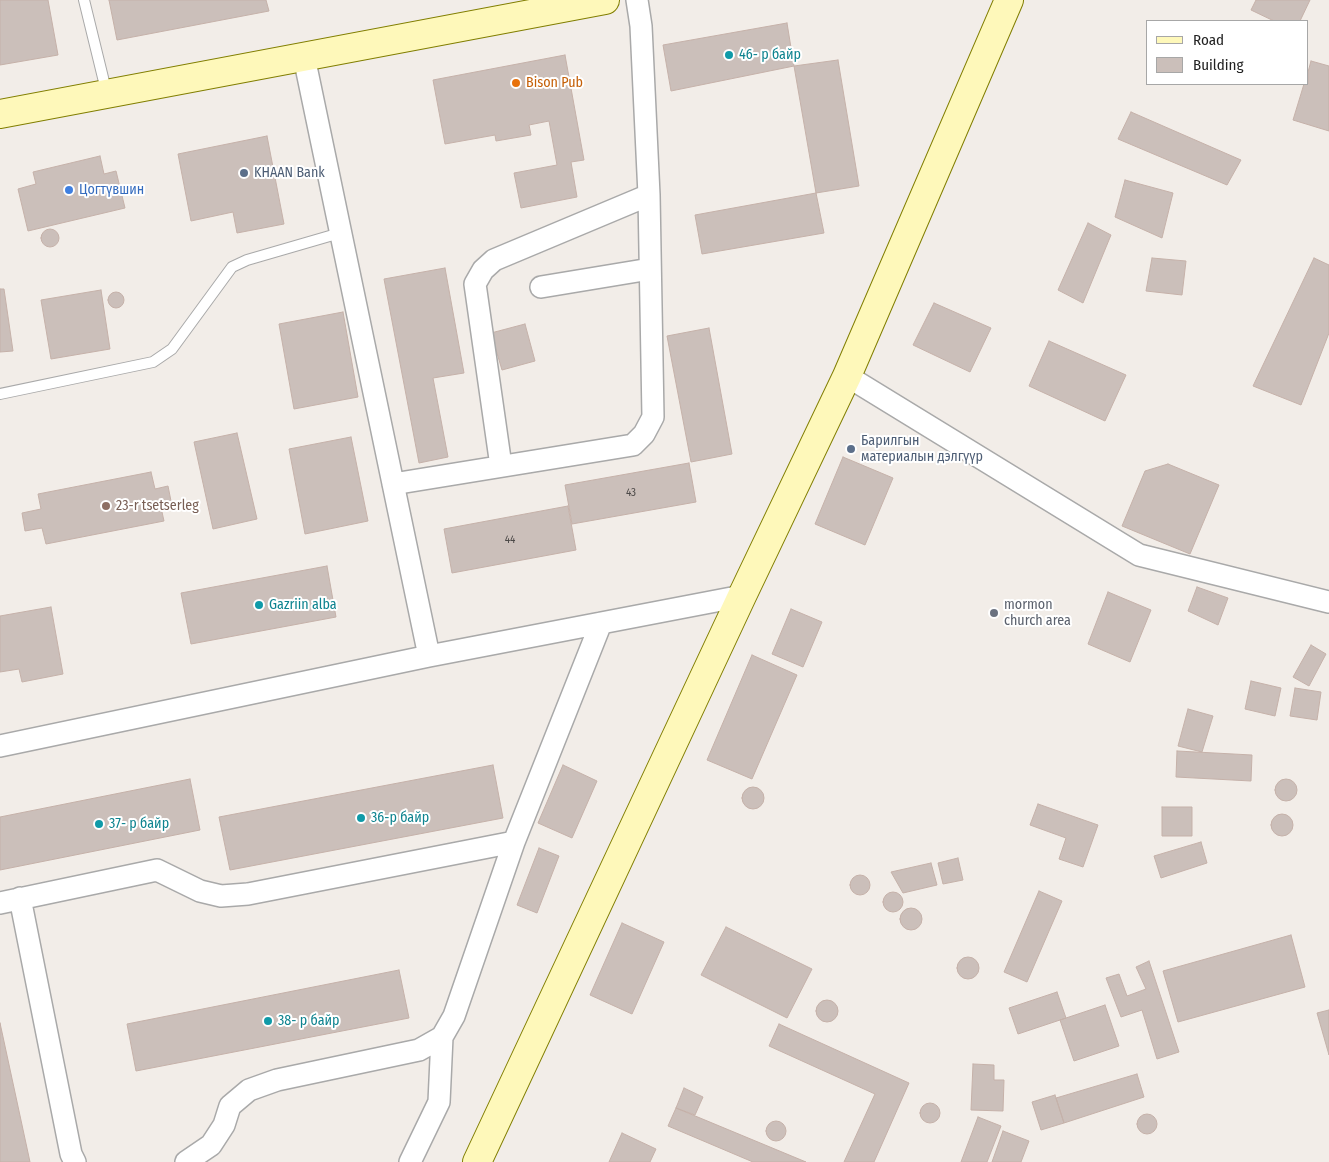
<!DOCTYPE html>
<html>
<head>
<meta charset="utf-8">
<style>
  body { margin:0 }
  #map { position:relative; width:1329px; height:1162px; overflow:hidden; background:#f2ede8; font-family:"Fira Sans Condensed",sans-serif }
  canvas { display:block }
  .legend { position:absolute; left:1146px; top:20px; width:162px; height:65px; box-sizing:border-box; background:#fff; border:1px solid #a7a7a7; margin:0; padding:6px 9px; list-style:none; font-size:15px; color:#222 }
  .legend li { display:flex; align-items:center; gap:10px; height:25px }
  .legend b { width:25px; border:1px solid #a7a7a7 }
</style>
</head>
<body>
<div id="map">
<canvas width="1329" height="1162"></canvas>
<ul class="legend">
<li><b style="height:6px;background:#fef8ba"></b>Road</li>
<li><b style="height:14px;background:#cbbfba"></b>Building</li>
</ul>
</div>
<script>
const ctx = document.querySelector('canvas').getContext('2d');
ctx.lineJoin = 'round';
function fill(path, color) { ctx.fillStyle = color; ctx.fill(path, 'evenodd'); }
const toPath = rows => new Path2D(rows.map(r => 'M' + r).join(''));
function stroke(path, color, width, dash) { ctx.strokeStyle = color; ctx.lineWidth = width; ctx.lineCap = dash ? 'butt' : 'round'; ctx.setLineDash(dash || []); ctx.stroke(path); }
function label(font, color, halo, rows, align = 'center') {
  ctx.font = font + ' "Fira Sans Condensed",sans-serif'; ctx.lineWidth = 4; ctx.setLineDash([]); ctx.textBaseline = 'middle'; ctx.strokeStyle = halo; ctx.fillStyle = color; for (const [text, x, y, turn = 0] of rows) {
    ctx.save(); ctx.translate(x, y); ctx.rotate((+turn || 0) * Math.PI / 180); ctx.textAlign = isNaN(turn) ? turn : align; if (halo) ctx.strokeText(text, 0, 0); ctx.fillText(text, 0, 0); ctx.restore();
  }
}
const building = toPath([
  [0,0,48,0,58,55,0,65,0,0],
  [109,0,266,0,269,11,117,40,109,0],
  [1256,0,1310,0,1300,21,1274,21,1251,10,1256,0],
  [787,23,794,66,671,91,663,45,787,23],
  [565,55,584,160,571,162,577,197,521,208,514,173,557,165,549,121,529,125,531,135,496,141,495,135,445,144,433,80,565,55],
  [838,60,859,186,816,193,794,66,838,60],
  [1311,61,1329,66,1329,131,1293,120,1304,84,1308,84,1308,72,1311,61],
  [1131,112,1241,160,1227,185,1118,139,1131,112],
  [267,136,284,224,237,233,233,212,191,221,178,154,267,136],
  [100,156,104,174,116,171,125,208,28,231,18,189,36,184,33,172,100,156],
  [1125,180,1173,193,1162,238,1115,217,1125,180],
  [816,193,824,233,702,254,695,215,816,193],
  [1088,223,1111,235,1083,303,1058,290,1088,223],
  '41 238a9 9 0 1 1 18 0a9 9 0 1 1-18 0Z',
  [1152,258,1186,261,1182,295,1146,291,1152,258],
  [1314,258,1329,265,1329,333,1301,405,1253,386,1314,258],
  [445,268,464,373,433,378,448,457,419,463,384,279,445,268],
  [0,289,4,289,13,351,0,352,0,289],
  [101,290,110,349,51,359,41,300,101,290],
  '108 300a8 8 0 1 1 16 0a8 8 0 1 1-16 0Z',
  [934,303,991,328,970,372,913,345,934,303],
  [343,312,358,397,294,409,279,324,343,312],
  [525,324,535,361,502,370,491,333,525,324],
  [709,328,732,454,691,462,667,336,709,328],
  [1049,341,1126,375,1105,421,1029,386,1049,341],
  [237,433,257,519,213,529,194,442,237,433],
  [351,437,368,521,305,534,289,449,351,437],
  [843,457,893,478,865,545,815,524,843,457],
  [689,463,696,502,572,524,565,485,689,463],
  [1168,464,1219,485,1190,554,1122,526,1145,471,1168,464],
  [151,472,155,489,168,486,171,501,160,503,164,521,46,544,42,528,25,531,22,513,41,509,38,494,151,472],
  [568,506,576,550,452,573,444,529,568,506],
  [327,566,336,617,191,644,181,593,327,566],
  [1197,587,1228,598,1218,625,1188,611,1197,587],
  [1108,592,1151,610,1130,662,1088,644,1108,592],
  [51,607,63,674,22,682,19,669,0,672,0,616,51,607],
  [791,609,822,622,803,667,772,654,791,609],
  [1311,645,1326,654,1309,686,1293,677,1311,645],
  [752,655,797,675,752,779,707,760,752,655],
  [1251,681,1281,688,1275,716,1245,709,1251,681],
  [1295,688,1321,692,1317,720,1290,716,1295,688],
  [1188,709,1213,716,1202,752,1178,746,1188,709],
  [1177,751,1252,755,1251,781,1176,777,1177,751],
  [493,765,503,818,230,870,219,817,493,765],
  [563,765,597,781,572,838,538,823,563,765],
  '1275 790a11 11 0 1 1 22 0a11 11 0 1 1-22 0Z',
  [190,779,200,830,0,870,0,817,190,779],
  '742 798a11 11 0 1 1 22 0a11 11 0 1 1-22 0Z',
  [1038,804,1098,825,1083,867,1059,859,1066,838,1030,825,1038,804],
  [1162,807,1192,807,1192,836,1162,836,1162,807],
  '1271 825a11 11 0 1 1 22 0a11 11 0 1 1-22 0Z',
  [1201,842,1207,863,1161,878,1154,856,1201,842],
  [539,848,559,856,537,913,517,905,539,848],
  [958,858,963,880,943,884,938,863,958,858],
  [931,863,937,885,903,893,891,872,931,863],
  '850 885a10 10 0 1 1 20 0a10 10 0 1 1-20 0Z',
  [1039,891,1062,901,1027,982,1004,972,1039,891],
  '883 902a10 10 0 1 1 20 0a10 10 0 1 1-20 0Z',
  '900 919a11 11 0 1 1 22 0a11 11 0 1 1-22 0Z',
  [622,923,664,942,632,1014,590,995,622,923],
  [726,927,812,969,787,1018,701,975,726,927],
  [1291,935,1305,987,1178,1022,1163,971,1291,935],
  '957 968a11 11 0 1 1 22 0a11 11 0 1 1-22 0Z',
  [1149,961,1179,1052,1157,1059,1142,1010,1121,1017,1106,978,1119,974,1127,996,1146,989,1136,967,1149,961],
  [399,970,409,1018,136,1071,127,1024,399,970],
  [1057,992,1066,1018,1018,1034,1009,1008,1057,992],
  '816 1011a11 11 0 1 1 22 0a11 11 0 1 1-22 0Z',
  [1105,1005,1119,1046,1074,1061,1060,1020,1105,1005],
  [1329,1010,1329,1055,1317,1013,1329,1010],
  [0,1023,30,1162,0,1162,0,1023],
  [779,1024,909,1083,874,1162,844,1162,875,1094,769,1046,779,1024],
  [973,1064,994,1065,994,1080,1004,1080,1003,1111,971,1110,973,1064],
  [1137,1074,1144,1097,1064,1123,1056,1098,1137,1074],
  [684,1088,703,1097,695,1115,676,1108,684,1088],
  [1055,1095,1064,1123,1041,1130,1032,1102,1055,1095],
  '920 1113a10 10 0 1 1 20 0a10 10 0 1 1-20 0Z',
  [676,1108,806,1162,753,1162,668,1126,676,1108],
  '1137 1124a10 10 0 1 1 20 0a10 10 0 1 1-20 0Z',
  [978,1117,1001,1126,987,1162,961,1162,978,1117],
  '766 1131a10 10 0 1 1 20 0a10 10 0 1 1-20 0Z',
  [1003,1131,1029,1141,1021,1162,992,1162,1003,1131],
  [622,1133,656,1149,650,1162,609,1162,622,1133]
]);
const lane = toPath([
  [84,0,107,94],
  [0,394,153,362,172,349,232,267,247,260,340,233]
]);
const street = toPath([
  [304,57,429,656],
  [541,287,650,269],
  [847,376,1139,555,1329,602],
  [501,466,475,284,483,270,494,260,649,195],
  [393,484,633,445,644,434,653,417,649,195,641,26,637,0],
  [0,746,429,656,742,596],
  [20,898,71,1154,75,1162],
  [0,903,157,870,200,891,221,896,248,894,514,842],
  [186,1162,211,1145,224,1125,230,1106,249,1090,277,1080,419,1050,442,1037,454,1016,514,842,601,623],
  [410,1162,439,1102,442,1037]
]);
const secondary = toPath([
  [0,114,605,0],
  [477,1162,742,596,847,376,1009,0]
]);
const markers = [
  [729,55,5,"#0f9aa8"],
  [516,83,5,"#e8710a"],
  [244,173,5,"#5c6f8a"],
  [69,190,5,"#3f7fe0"],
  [851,449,5,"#5c6f8a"],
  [106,506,5,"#8d6e63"],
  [259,605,5,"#0f9aa8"],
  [994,613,5,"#6b7280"],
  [361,818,5,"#0f9aa8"],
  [99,824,5,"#0f9aa8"],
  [268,1021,5,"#0f9aa8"]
];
const numberNames = [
  ["43",631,493],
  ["44",510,540]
];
const cultureNames = [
  ["46- р байр",739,55],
  ["Gazriin alba",269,605],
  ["36-р байр",371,818],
  ["37- р байр",109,824],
  ["38- р байр",278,1021]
];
const foodNames = [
  ["Bison Pub",526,83]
];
const serviceNames = [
  ["KHAAN Bank",254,173],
  ["Барилгын",861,441],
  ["материалын дэлгүүр",861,457]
];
const shopNames = [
  ["Цогтүвшин",79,190]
];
const educationNames = [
  ["23-r tsetserleg",116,506]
];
const worshipNames = [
  ["mormon",1004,605],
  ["church area",1004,621]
];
fill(building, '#cbbfba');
stroke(building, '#c5b1a9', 1);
stroke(lane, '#a9a9a9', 12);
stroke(street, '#a9a9a9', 24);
stroke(secondary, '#817e00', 30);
stroke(lane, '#fff', 10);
stroke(street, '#fff', 21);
stroke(secondary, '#fef8ba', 28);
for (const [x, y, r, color] of markers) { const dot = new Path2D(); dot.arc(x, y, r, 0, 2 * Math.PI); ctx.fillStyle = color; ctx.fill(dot); stroke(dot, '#fff', 2); }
label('11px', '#4c4948', null, numberNames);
label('14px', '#0d838f', '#fff', cultureNames, 'left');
label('14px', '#c56008', '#fff', foodNames, 'left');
label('14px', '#4e5e75', '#fff', serviceNames, 'left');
label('14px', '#366cbe', '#fff', shopNames, 'left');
label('14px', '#785e54', '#fff', educationNames, 'left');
label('14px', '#5b616d', '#fff', worshipNames, 'left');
</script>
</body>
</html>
